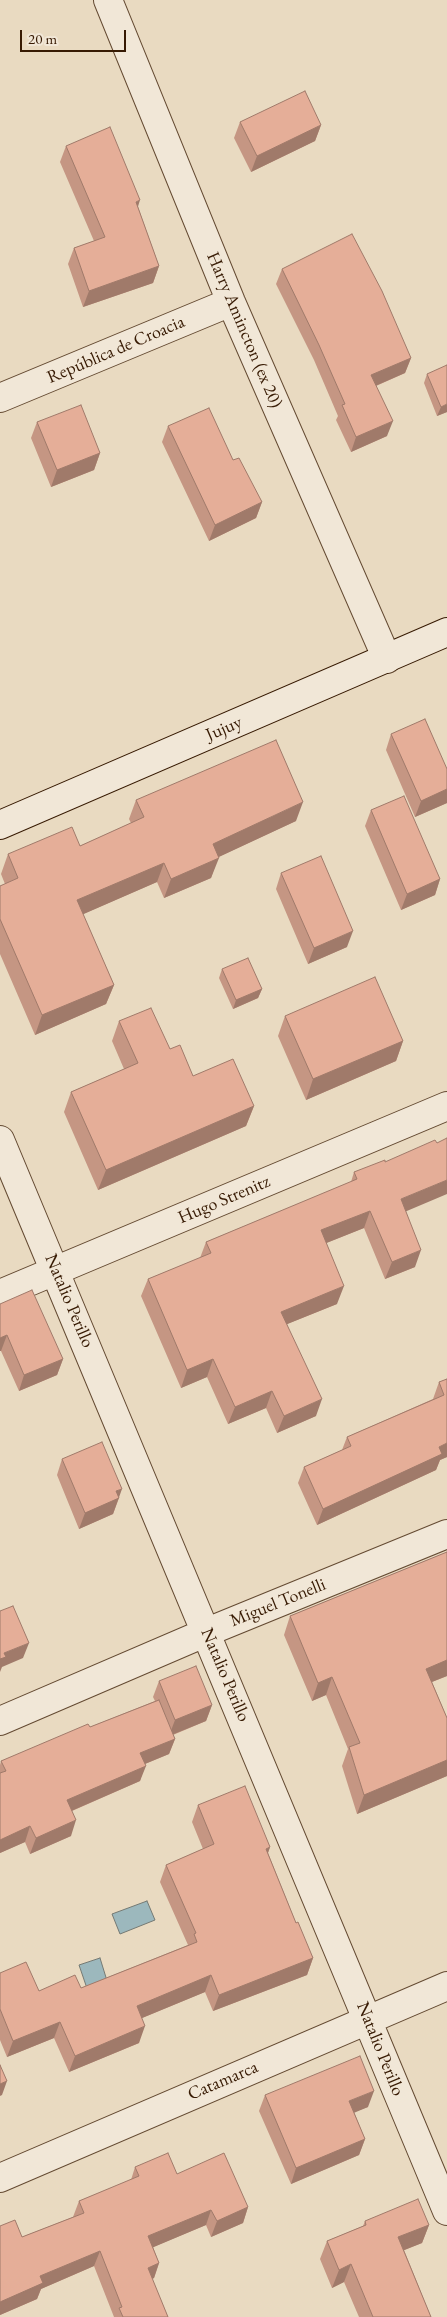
<!DOCTYPE html>
<html>
<head>
<meta charset="utf-8">
<style>
  body { margin:0 }
  #map { position:relative; width:447px; height:2317px; overflow:hidden; background:#e9dac1; font-family:"EB Garamond",serif }
  canvas { display:block }
  .scale { position:absolute; left:20px; top:30px; width:106px; height:22px; box-sizing:border-box; border:2px solid #371a03; border-top:0; padding-left:6px; font-size:15px; line-height:18px; white-space:nowrap; color:#371a03; -webkit-text-stroke:4px #f1e7d7; paint-order:stroke }
</style>
</head>
<body>
<div id="map">
<canvas width="447" height="2317"></canvas>
<div class="scale">20 m</div>
</div>
<script>
const ctx = document.querySelector('canvas').getContext('2d');
ctx.lineJoin = 'round';
function fill(path, color) { ctx.fillStyle = color; ctx.fill(path, 'evenodd'); }
const toPath = rows => new Path2D(rows.map(r => 'M' + r).join(''));
function stroke(path, color, width, dash) { ctx.strokeStyle = color; ctx.lineWidth = width; ctx.lineCap = dash ? 'butt' : 'round'; ctx.setLineDash(dash || []); ctx.stroke(path); }
function label(font, color, halo, rows, align = 'center') {
  ctx.font = font + ' "EB Garamond",serif'; ctx.lineWidth = 4.5; ctx.setLineDash([]); ctx.textBaseline = 'middle'; ctx.strokeStyle = halo; ctx.fillStyle = color; for (const [text, x, y, turn = 0] of rows) {
    ctx.save(); ctx.translate(x, y); ctx.rotate((+turn || 0) * Math.PI / 180); ctx.textAlign = isNaN(turn) ? turn : align; if (halo) ctx.strokeText(text, 0, 0); ctx.fillText(text, 0, 0); ctx.restore();
  }
}
const water = toPath([
  [147,1901,155,1920,120,1934,112,1914,147,1901],
  [100,1958,112,1997,92,2003,79,1965,100,1958]
]);
const street = toPath([
  [108,0,231,302,387,659],
  [0,398,231,302],
  [0,1140,447,2211],
  [0,1294,447,1106],
  [0,1721,207,1632,447,1534],
  [0,2178,447,1986]
]);
const secondary = toPath([
  [0,825,447,632]
]);
const wall = toPath([
  [240,122,321,125,315,141,251,172,234,138],
  [66,146,138,207,159,266,153,283,83,307,68,264,74,248,94,241,60,162],
  [282,269,411,358,405,373,376,386,387,436,351,452,336,420,338,416,314,360,276,284],
  [427,374,447,412,437,416,424,383],
  [37,422,100,453,94,470,51,487,31,438],
  [168,426,233,460,262,502,256,518,209,541,162,442],
  [391,734,447,769,447,803,415,817,386,750],
  [136,800,296,821,218,857,211,878,164,898,157,882,83,914,114,985,106,1004,35,1035,0,954,0,886,5,884,1,874,8,854,80,846,131,823,129,819],
  [371,810,440,879,435,895,401,910,365,826],
  [281,873,347,947,308,964,276,889],
  [222,969,262,989,258,998,233,1009,219,978],
  [285,1016,403,1041,396,1061,306,1100,278,1036],
  [119,1021,170,1049,193,1076,254,1106,246,1126,98,1190,64,1112,71,1092,124,1069,112,1041],
  [354,1172,406,1212,415,1267,385,1279,364,1228,326,1243,337,1304,287,1324,316,1416,277,1433,266,1408,228,1424,207,1377,181,1388,141,1296,148,1279,200,1258,206,1242,351,1182],
  [0,1304,63,1359,57,1375,19,1391,1,1351],
  [447,1379,447,1457,440,1460,436,1470,317,1525,298,1483,304,1467,342,1450,347,1437,433,1399,439,1382],
  [62,1459,119,1498,113,1514,79,1529,57,1475],
  [447,1552,447,1676,432,1682,447,1718,447,1776,357,1814,342,1766,348,1749,326,1695,312,1701,284,1635,290,1616],
  [159,1681,212,1705,206,1721,173,1735,175,1739,169,1754,145,1764,140,1781,72,1811,71,1836,30,1854,25,1842,0,1853,0,1765,1,1761,90,1727,155,1701,153,1697],
  [198,1805,270,1847,268,1853,296,1923,313,1958,307,1975,213,2011,205,1992,142,2018,139,2043,69,2072,54,2038,7,2057,0,2040,0,1973,39,1991,81,1988,188,1945,160,1882,166,1865,203,1849,192,1822],
  [265,2095,368,2107,354,2112,365,2139,359,2155,291,2184,259,2111],
  [135,2167,177,2174,248,2207,243,2223,211,2237,206,2225,153,2247,159,2263,154,2278,152,2279,168,2317,114,2317,94,2266,41,2289,37,2299,0,2315,0,2226,22,2237,73,2217,79,2201,131,2180],
  [365,2221,429,2225,422,2243,404,2250,431,2317,359,2317,344,2282,332,2288,320,2259,327,2241,363,2226]
]);
const shadedWall = toPath([
  [321,125,315,141,251,172,257,156],
  [140,200,135,216,136,202],
  [159,266,153,283,83,307,89,291],
  [411,358,405,373,366,390,371,375],
  [447,404,447,412,437,416,441,407],
  [393,421,387,436,351,452,356,437],
  [100,453,94,470,51,487,57,470],
  [262,502,256,518,209,541,215,525],
  [447,789,447,803,415,817,421,801],
  [303,802,296,821,206,863,213,844],
  [219,858,211,878,164,898,171,879],
  [164,863,157,882,70,920,77,900],
  [440,879,435,895,401,910,407,894],
  [353,931,347,947,308,964,314,948],
  [114,985,106,1004,35,1035,42,1015],
  [262,989,258,998,233,1009,236,1000],
  [403,1041,396,1061,306,1100,313,1079],
  [254,1106,246,1126,98,1190,106,1170],
  [447,1180,447,1194,395,1216,401,1199],
  [370,1211,364,1228,314,1248,321,1230],
  [421,1250,415,1267,385,1279,392,1262],
  [344,1286,337,1304,275,1329,281,1312],
  [7,1335,1,1351,0,1351,0,1338],
  [63,1359,57,1375,19,1391,24,1375],
  [213,1359,207,1377,181,1388,187,1370],
  [272,1391,266,1408,228,1424,235,1407],
  [322,1399,316,1416,277,1433,284,1416],
  [447,1443,447,1457,440,1460,436,1470,317,1525,323,1509],
  [122,1489,113,1514,79,1529,85,1513,116,1491],
  [29,1643,23,1658,2,1667,0,1672,0,1659,4,1653],
  [447,1660,447,1676,419,1687,426,1669],
  [332,1677,326,1695,312,1701,318,1683],
  [212,1705,206,1721,169,1736,175,1720],
  [175,1739,169,1754,135,1768,140,1753],
  [447,1760,447,1776,357,1814,364,1795],
  [146,1766,140,1781,62,1815,67,1800],
  [76,1820,71,1836,30,1854,36,1838],
  [30,1826,25,1842,0,1853,0,1840],
  [270,1847,264,1864,266,1849],
  [313,1958,307,1975,213,2011,219,1995],
  [211,1975,205,1992,130,2023,137,2006],
  [60,2022,54,2038,7,2057,13,2041],
  [145,2026,139,2043,69,2072,75,2056],
  [7,2081,2,2095,0,2096,0,2084],
  [374,2091,368,2107,344,2117,349,2101],
  [365,2139,359,2155,291,2184,296,2168],
  [248,2207,243,2223,211,2237,217,2221],
  [211,2210,206,2225,142,2252,148,2236],
  [429,2225,422,2243,392,2255,398,2237],
  [100,2251,94,2266,41,2289,37,2299,0,2315,0,2302,40,2276],
  [159,2263,154,2278,142,2283,148,2268],
  [351,2264,344,2282,332,2288,339,2270]
]);
const building = toPath([
  [305,91,321,125,257,156,240,122,305,91],
  [110,127,140,200,136,202,159,266,89,291,74,248,105,237,66,146,110,127],
  [352,234,382,291,411,358,371,375,393,421,356,437,342,405,345,404,319,345,282,269,352,234],
  [447,365,447,404,441,407,427,374,447,365],
  [81,405,100,453,57,470,37,422,81,405],
  [209,408,233,460,239,458,262,502,215,525,168,426,209,408],
  [425,719,447,769,447,789,421,801,391,734,425,719],
  [276,740,303,802,213,844,219,858,171,879,164,863,77,900,114,985,42,1015,0,919,0,886,18,878,8,854,72,827,80,846,144,817,136,800,276,740],
  [404,796,440,879,407,894,371,810,404,796],
  [321,856,353,931,314,948,281,873,321,856],
  [248,958,262,989,236,1000,222,969,248,958],
  [375,977,403,1041,313,1079,285,1016,375,977],
  [151,1008,170,1049,180,1045,193,1076,233,1059,254,1106,106,1170,71,1092,138,1063,119,1021,151,1008],
  [447,1138,447,1180,401,1199,421,1250,392,1262,370,1211,321,1230,344,1286,281,1312,322,1399,284,1416,272,1391,235,1407,213,1359,187,1370,148,1279,211,1253,206,1242,357,1179,354,1172,385,1160,385,1162,435,1140,437,1143,447,1138],
  [32,1290,63,1359,24,1375,7,1335,0,1338,0,1304,32,1290],
  [447,1379,447,1443,439,1447,442,1454,323,1509,304,1467,351,1446,347,1437,444,1395,439,1382,447,1379],
  [102,1442,122,1489,116,1491,119,1498,85,1513,62,1459,102,1442],
  [447,1552,447,1660,426,1669,447,1718,447,1760,364,1795,349,1747,360,1743,332,1677,318,1683,290,1616,447,1552],
  [13,1606,29,1643,4,1653,6,1657,0,1659,0,1611,13,1606],
  [196,1666,212,1705,175,1720,159,1681,196,1666],
  [159,1700,175,1739,140,1753,146,1766,67,1800,76,1820,36,1838,30,1826,0,1840,0,1773,6,1771,1,1761,88,1724,90,1727,159,1700],
  [245,1786,270,1847,266,1849,296,1923,298,1922,313,1958,219,1995,211,1975,137,2006,145,2026,75,2056,60,2022,13,2041,0,2009,0,1973,26,1962,39,1991,75,1975,81,1988,197,1942,194,1934,196,1933,166,1865,214,1844,198,1805,245,1786],
  [360,2056,374,2091,349,2101,365,2139,296,2168,265,2095,360,2056],
  [0,2065,7,2081,0,2084,0,2065],
  [168,2153,177,2174,224,2153,248,2207,217,2221,211,2210,148,2236,159,2263,148,2268,168,2317,123,2317,119,2308,122,2307,100,2251,40,2276,43,2283,0,2302,0,2226,15,2220,22,2237,84,2213,79,2201,139,2176,135,2167,168,2153],
  [418,2199,429,2225,398,2237,431,2317,373,2317,351,2264,339,2270,327,2241,366,2225,365,2221,418,2199]
]);
const streetNames = [
  ["Harry Amincton (ex 20)",244,330,67],
  ["República de Croacia",116,350,-23],
  ["Jujuy",224,729,-23],
  ["Hugo Strenitz",224,1200,-23],
  ["Natalio Perillo",69,1301,67],
  ["Miguel Tonelli",278,1603,-22],
  ["Natalio Perillo",225,1675,67],
  ["Natalio Perillo",380,2049,68],
  ["Catamarca",223,2081,-23]
];
fill(water, '#9cb8bd');
stroke(water, '#747973', 1);
stroke(street, '#644a32', 30);
stroke(secondary, '#371a03', 30);
stroke(street, '#f1e7d7', 28);
stroke(secondary, '#f1e7d7', 28);
fill(wall, '#c59683');
fill(shadedWall, '#a07a6a');
fill(building, '#e5ae98');
stroke(building, '#a07a6a', 1);
label('18px', '#371a03', '#f1e7d7', streetNames);
</script>
</body>
</html>
